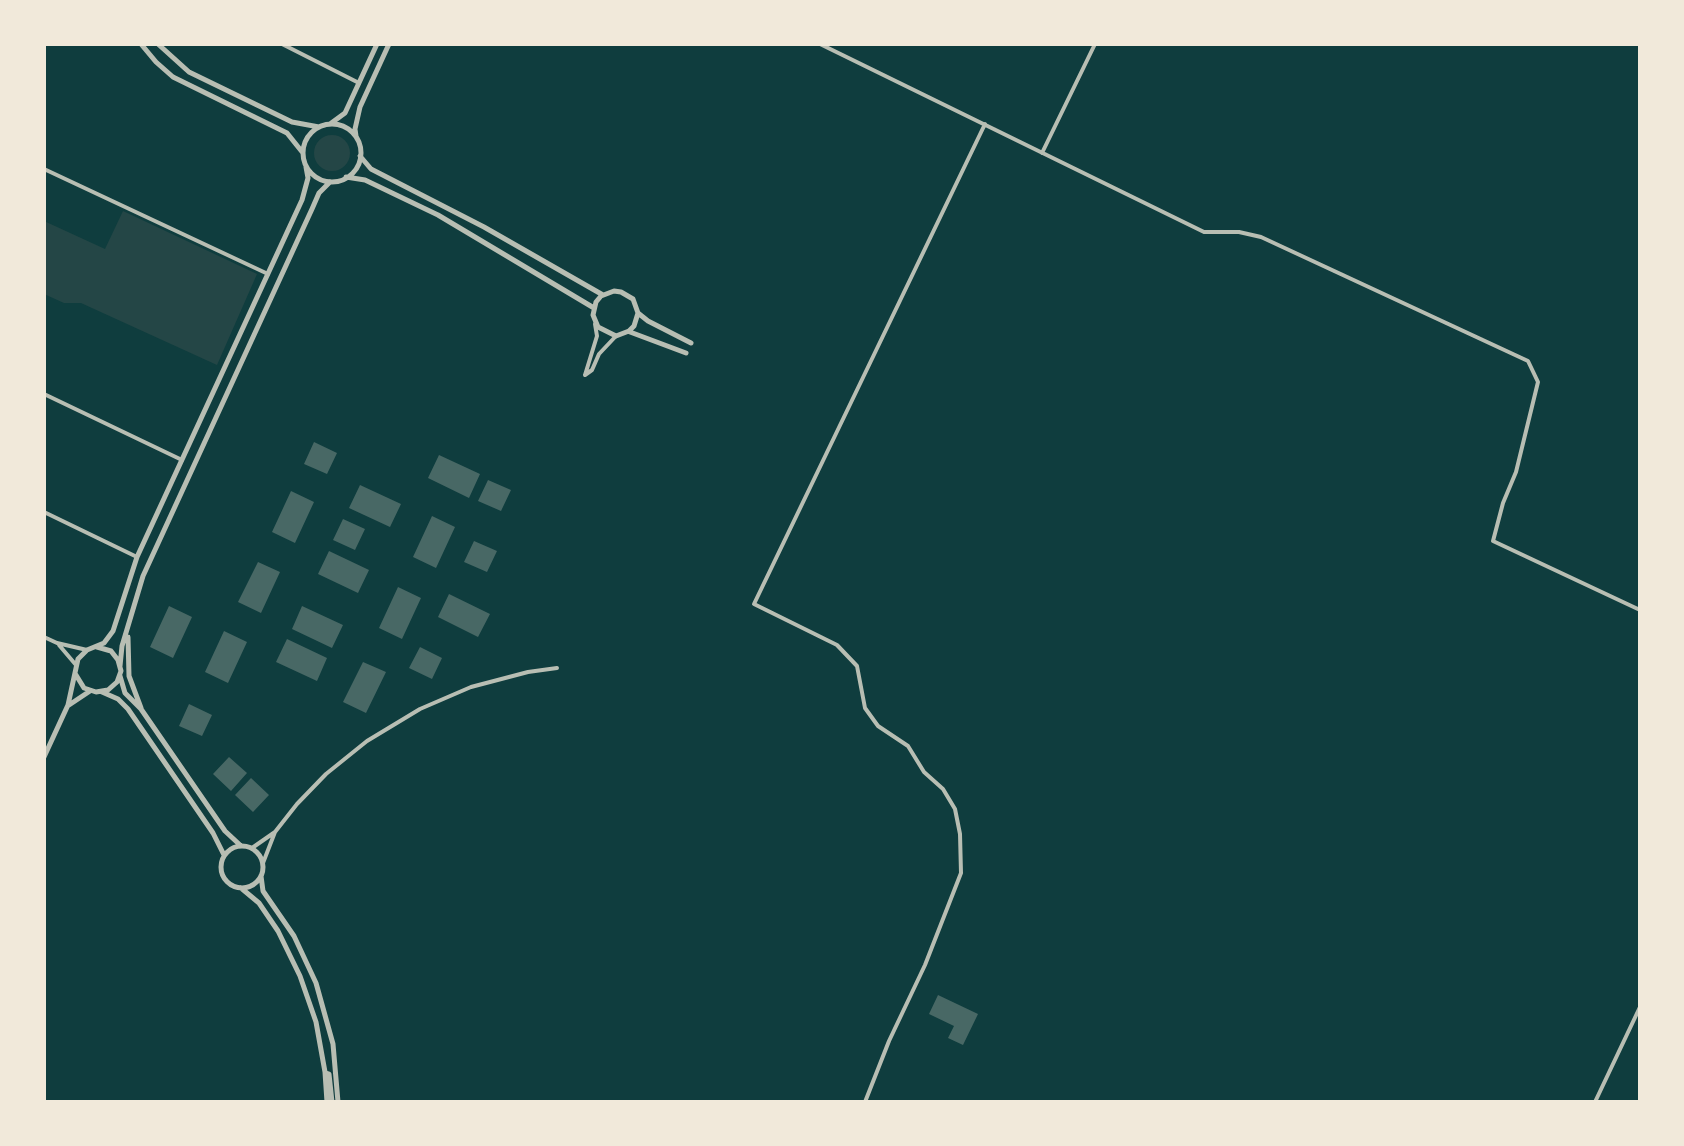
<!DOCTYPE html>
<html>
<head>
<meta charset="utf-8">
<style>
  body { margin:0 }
  #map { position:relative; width:1684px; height:1146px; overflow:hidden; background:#0f3d3e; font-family:Commissioner,sans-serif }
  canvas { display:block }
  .frame { position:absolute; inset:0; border:46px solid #f1e9da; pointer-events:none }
</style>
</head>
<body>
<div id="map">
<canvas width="1684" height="1146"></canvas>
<div class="frame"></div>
</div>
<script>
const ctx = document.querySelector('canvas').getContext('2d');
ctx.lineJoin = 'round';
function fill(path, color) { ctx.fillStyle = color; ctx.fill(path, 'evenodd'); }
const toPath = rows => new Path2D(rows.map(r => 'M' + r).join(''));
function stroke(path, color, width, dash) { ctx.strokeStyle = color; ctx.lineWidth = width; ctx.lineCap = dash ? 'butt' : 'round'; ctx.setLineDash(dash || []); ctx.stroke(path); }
const green = toPath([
  '314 153a18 18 0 1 1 36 0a18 18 0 1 1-36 0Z',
  [123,211,257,274,217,365,81,303,64,303,44,294,44,221,105,249]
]);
const building = toPath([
  [314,442,337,453,327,474,304,464],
  [439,455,480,474,469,498,428,478],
  [488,480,511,490,501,511,478,501],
  [360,485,401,504,390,527,349,508],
  [291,491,314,502,295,543,272,532],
  [432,516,455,527,436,568,413,557],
  [343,519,365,529,355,550,333,540],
  [474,541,497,551,487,572,464,562],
  [329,551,369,570,358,593,318,574],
  [258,562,280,572,261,613,238,602],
  [398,587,421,598,402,639,379,628],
  [449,594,490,614,478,637,438,617],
  [169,606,192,617,173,658,150,647],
  [302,606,343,625,332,648,292,629],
  [224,631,247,642,228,683,205,672],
  [287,639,327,658,317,681,276,662],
  [420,647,442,658,432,679,409,668],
  [363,662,386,672,366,713,343,702],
  [189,704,212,715,202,736,179,726],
  [229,757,247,773,231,791,213,774],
  [251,778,269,795,253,812,235,795],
  [938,995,978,1014,963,1045,948,1038,954,1026,929,1014]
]);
const minor = toPath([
  [282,44,359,83],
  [820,44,1204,232,1239,232,1261,237,1528,361,1538,382,1516,472,1503,503,1493,541,1640,610],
  [1042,153,1095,44],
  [44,169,268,274],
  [585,375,597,336,595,324],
  [585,375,592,370,599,354,616,336],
  [44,394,182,460],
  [44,512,137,557],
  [44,637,57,643,87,650],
  [59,645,76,665],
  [252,848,275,832],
  [263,863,275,832,297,804,326,774,367,741,420,709,471,687,528,672,557,668],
  [865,1102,889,1041,925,965,961,873,960,834,955,809,943,789,924,772,908,746,878,726,865,708,857,666,837,645,754,604,985,124],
  [1595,1102,1640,1007]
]);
const tertiary = toPath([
  [141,44,156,62,173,77,287,133,303,153],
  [158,44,189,72,292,122,319,127],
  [330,124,345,113,377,44],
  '303 153a29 29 0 1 1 58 0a29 29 0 1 1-58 0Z',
  [356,136,355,129,360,107,389,44],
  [360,156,371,169,484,227,603,295],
  [346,177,365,180,438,215,594,308],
  [638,313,634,326,629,331,616,336,598,327,593,315,596,302,601,296,614,291,621,292,633,299,638,313,648,321,691,343],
  [630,332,686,353],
  [128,637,129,676,141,708],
  [120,666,122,646,143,576,312,209,319,193,330,182],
  [76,675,84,688,96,692,108,690,117,682,121,671,118,660,111,651,97,647],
  [120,676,125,693,141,709,225,831,240,845],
  [102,692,118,699,128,709,213,833,224,855],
  [69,705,90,691],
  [44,757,68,705,78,659,87,650,104,643,113,631,137,557,302,200,308,178,306,167],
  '221 867a21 21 0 1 1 42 0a21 21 0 1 1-42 0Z',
  [261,876,263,891,294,936,316,983,333,1044,338,1102],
  [241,888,259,903,278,931,300,976,316,1022,325,1072,327,1102],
  [326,1073,329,1074,332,1102]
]);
fill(green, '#244646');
fill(building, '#486865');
stroke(minor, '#b8beb3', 4);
stroke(tertiary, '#b8beb3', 5);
</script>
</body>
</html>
